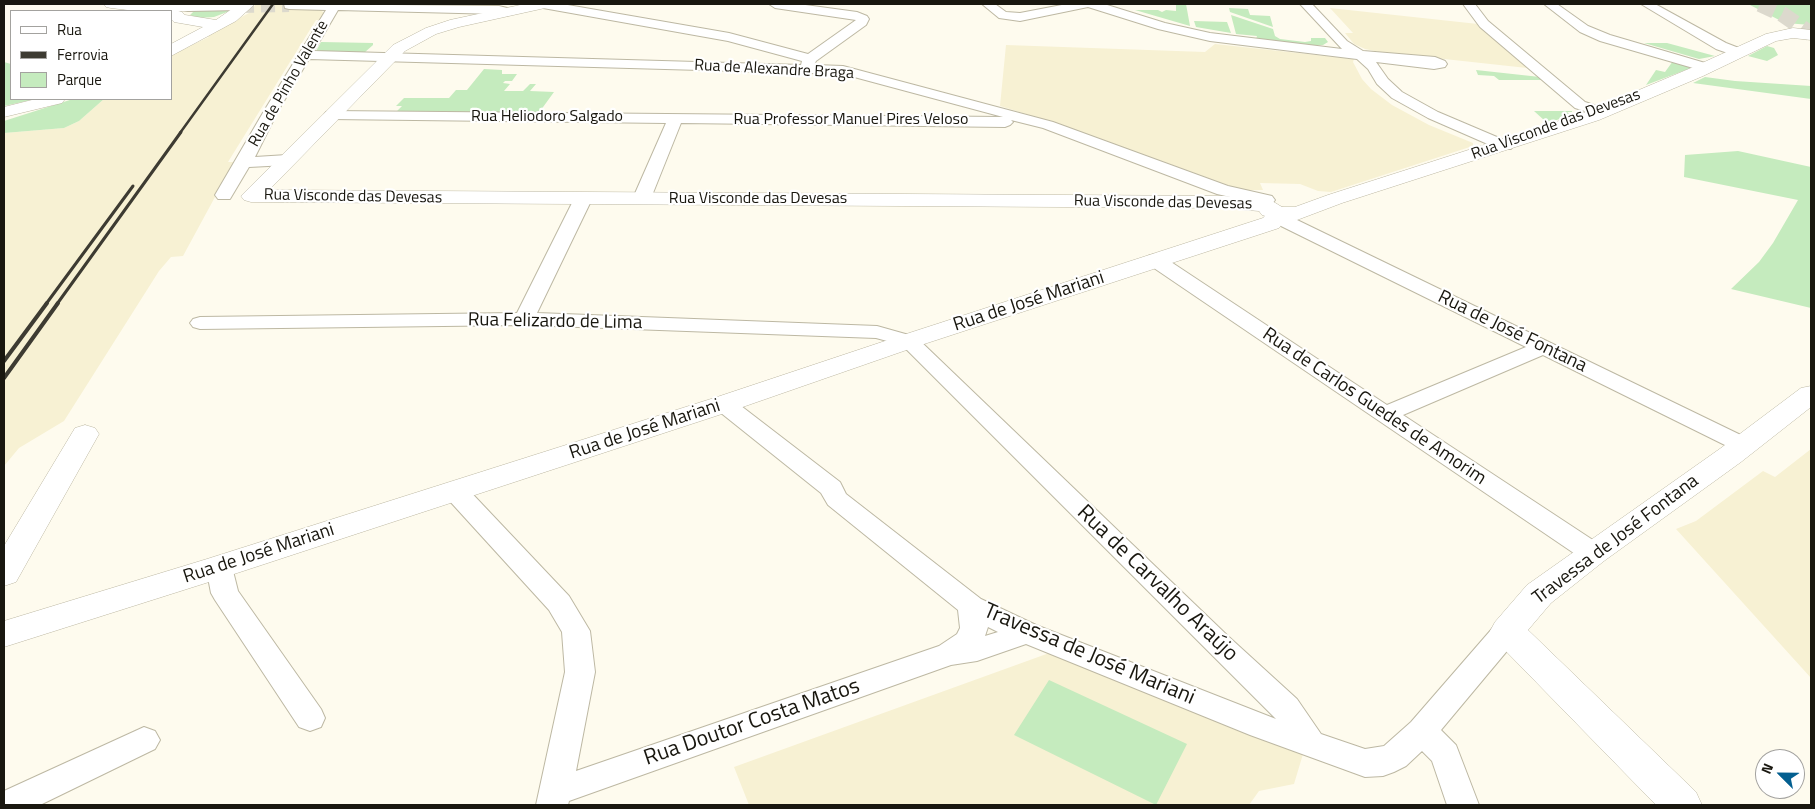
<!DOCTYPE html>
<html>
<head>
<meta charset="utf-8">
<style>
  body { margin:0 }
  #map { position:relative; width:1815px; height:809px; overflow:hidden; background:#fefbee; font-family:"Titillium Web",sans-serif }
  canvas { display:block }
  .frame { position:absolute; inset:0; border:5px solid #19170f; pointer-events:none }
  .legend { position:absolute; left:10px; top:10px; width:162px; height:90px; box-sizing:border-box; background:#fff; border:1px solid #a3a29f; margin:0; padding:6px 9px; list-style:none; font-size:15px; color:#19170f }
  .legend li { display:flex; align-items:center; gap:10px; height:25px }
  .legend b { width:25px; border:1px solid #a3a29f }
  .north { position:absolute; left:1755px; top:749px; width:50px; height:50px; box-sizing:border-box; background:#fff; border:1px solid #a3a29f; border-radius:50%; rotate:293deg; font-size:14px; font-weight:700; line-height:20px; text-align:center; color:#19170f }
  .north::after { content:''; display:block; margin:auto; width:18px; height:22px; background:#035f90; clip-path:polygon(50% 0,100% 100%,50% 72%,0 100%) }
</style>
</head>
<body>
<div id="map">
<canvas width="1815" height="809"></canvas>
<div class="frame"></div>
<ul class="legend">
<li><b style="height:6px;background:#fff"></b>Rua</li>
<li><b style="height:6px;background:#3d3b32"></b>Ferrovia</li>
<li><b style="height:14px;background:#c5ebbe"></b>Parque</li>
</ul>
<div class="north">N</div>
</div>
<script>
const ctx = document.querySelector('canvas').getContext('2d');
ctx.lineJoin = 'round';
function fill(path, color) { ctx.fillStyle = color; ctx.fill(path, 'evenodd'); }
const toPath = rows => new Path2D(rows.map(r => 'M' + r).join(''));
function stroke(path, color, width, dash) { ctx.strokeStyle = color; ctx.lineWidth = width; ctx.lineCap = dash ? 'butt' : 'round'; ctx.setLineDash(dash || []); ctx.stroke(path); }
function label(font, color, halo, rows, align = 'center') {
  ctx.font = font + ' "Titillium Web",sans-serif'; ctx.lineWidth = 4.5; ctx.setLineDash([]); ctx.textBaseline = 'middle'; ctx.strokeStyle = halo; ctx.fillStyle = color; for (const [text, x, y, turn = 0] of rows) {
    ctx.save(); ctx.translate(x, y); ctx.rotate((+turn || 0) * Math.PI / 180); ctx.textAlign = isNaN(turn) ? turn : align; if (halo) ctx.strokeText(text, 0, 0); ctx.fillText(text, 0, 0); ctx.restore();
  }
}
const built = toPath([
  [256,4,289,4,287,7,321,10,324,13,320,20,316,20,228,162,234,162,183,256,171,257,159,271,64,421,19,448,4,466,4,133,64,128,79,121,104,99,171,99,171,55,209,37,206,36,249,13],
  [1330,8,1478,24,1527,68,1380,52,1365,49,1354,44,1345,33,1353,33],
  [1215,44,1354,59,1353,62,1362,79,1371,89,1392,105,1429,125,1473,143,1473,146,1331,192,1318,191,1300,184,1260,183,1263,190,1241,190,1065,126,1000,106,1006,45,1205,52],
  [1811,449,1811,678,1676,529,1696,521,1763,471,1775,477],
  [1052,652,1303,754,1294,784,1259,791,1249,805,749,805,734,767]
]);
const green = toPath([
  [1176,4,1186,4,1190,26,1135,10,1158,10,1162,12,1166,10,1176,11],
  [1748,4,1811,4,1811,25,1785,23],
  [1229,8,1248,9,1250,15,1270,16,1273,27,1230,12],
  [235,9,214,17,198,18,190,15,195,10],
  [1231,15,1273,29,1275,36,1280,39,1305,42,1311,41,1311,38,1325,38,1328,42,1323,45,1312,46,1256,39,1257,36,1236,34],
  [1194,21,1227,22,1231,33,1196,27],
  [321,42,373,43,373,45,364,53,315,53],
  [1644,43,1667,43,1715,56,1699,59],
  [1767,46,1774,48,1778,55,1767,61,1748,56],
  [1673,61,1691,68,1646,85,1656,70,1665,72],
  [4,62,11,64,11,99,36,99,4,106],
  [484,69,502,70,502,74,517,74,512,81,505,81,503,83,510,84,504,91,523,91,530,84,536,84,530,91,554,92,538,114,395,113,402,106,396,106,404,98,449,98,456,90,467,90],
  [1476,70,1540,77,1543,80,1499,80,1494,76,1478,75],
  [1705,77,1735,81,1811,86,1811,99,1693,83],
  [73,99,104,99,79,121,64,128,4,133,4,121],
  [1534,111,1572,111,1572,112,1567,112,1571,115,1551,122,1545,121],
  [1738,151,1811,167,1811,308,1731,289,1759,262,1773,243,1798,200,1684,177,1685,155],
  [1049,680,1187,744,1156,805,1014,735]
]);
const minorTunnel = toPath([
  [240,6,289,5]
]);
const motorwayTunnel = toPath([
  [1760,4,1782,14,1811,34]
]);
const minor = toPath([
  [184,4,244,4,246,6,240,10,188,11,184,10,182,7,184,4],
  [284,4,499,6,511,9,513,12,507,16,499,14,338,10,314,51,801,65,802,61,728,41,543,8,537,4,562,4,729,33,808,54,856,20,775,8,769,4,798,4,857,12,867,16,869,19,866,25,816,61,814,65,843,66,1053,122,1228,186,1272,196,1275,200,1272,204,1266,205,1217,194,1043,128,1011,120,1013,122,1010,125,1005,127,681,123,651,198,648,202,642,203,636,202,633,198,666,123,331,119,326,118,324,115,326,112,331,111,1003,117,843,74,309,59,278,111,255,157,287,155,293,157,295,160,293,163,287,165,249,167,230,199,218,199,215,195,264,111,326,10,289,9,285,8,284,4],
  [982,4,995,4,1006,12,1020,13,1067,4,1104,4,1165,23,1210,33,1342,49,1300,4,1312,4,1347,41,1363,51,1435,57,1445,61,1447,64,1445,67,1434,69,1376,62,1388,79,1402,92,1438,112,1511,143,1513,146,1511,149,1499,149,1428,118,1392,98,1377,84,1368,69,1357,59,1210,41,1158,29,1088,7,1020,21,999,18,982,4],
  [1463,4,1475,4,1488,21,1585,102,1606,109,1608,112,1606,115,1601,116,1575,108,1480,27,1463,4],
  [1544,4,1557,4,1588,26,1610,35,1712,65,1714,68,1707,72,1600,41,1580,32,1544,4],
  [1641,4,1655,4,1726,43,1744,50,1746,53,1739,57,1716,49,1641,4],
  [583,194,589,195,592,199,537,313,877,326,916,337,1229,637,1297,699,1321,734,1365,749,1384,746,1411,722,1497,623,1507,620,1517,623,1521,631,1517,639,1441,730,1456,745,1479,805,1447,805,1432,761,1422,751,1406,766,1394,772,1383,776,1365,777,1250,735,1026,644,977,661,951,665,569,801,568,805,536,805,565,672,562,632,549,610,446,497,443,491,446,485,455,483,464,485,569,596,590,631,595,672,576,771,939,646,957,634,960,628,958,610,828,505,821,493,716,409,713,404,716,399,724,397,732,399,840,482,846,494,981,599,1036,625,1276,719,902,345,876,338,524,325,200,329,193,327,190,323,193,319,200,317,517,313,574,199,577,195,583,194],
  [988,627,998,632,985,636,988,627],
  [1286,209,1292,210,1295,219,1751,440,1755,445,1751,450,1743,452,1735,450,1543,355,1403,415,1602,546,1606,553,1602,560,1593,562,1584,560,1148,264,1146,260,1148,256,1155,254,1162,256,1387,405,1526,347,1281,226,1277,214,1280,210,1286,209],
  [219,557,228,560,232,567,238,591,321,709,325,718,321,727,310,731,299,727,215,600,211,593,206,567,210,560,219,557],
  [144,727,155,731,160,740,155,749,40,805,4,805,4,791,144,727]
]);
const tertiary = toPath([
  [104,4,193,4,195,7,193,10,188,11,136,11,111,8,106,7,104,4],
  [1280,207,1288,208,1291,213,1279,228,918,346,734,410,231,575,4,647,4,621,207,559,714,398,900,336,1263,218,1272,208,1280,207],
  [1811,386,1811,407,1741,462,1604,561,1551,603,1528,630,1696,792,1702,805,1656,805,1495,640,1490,631,1495,622,1527,585,1721,448,1801,388,1811,386]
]);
const secondary = toPath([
  [239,4,255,4,236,21,171,56,171,44,203,27,174,22,171,19,171,11,165,11,166,10,171,9,182,12,185,15,216,20,239,4],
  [525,4,552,4,550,7,545,8,459,27,436,34,405,51,269,190,1224,196,1265,199,1272,201,1282,207,1295,207,1328,195,1587,112,1691,68,1766,34,1793,28,1811,30,1811,40,1793,38,1776,41,1703,76,1599,120,1342,203,1297,220,1272,218,1262,215,1259,211,1224,208,251,202,244,200,241,196,393,45,426,28,450,20,525,4],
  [36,99,65,99,62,103,4,117,4,107,36,99],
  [85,425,95,428,99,434,16,582,4,586,4,546,75,428,85,425]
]);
const railFar2 = toPath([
  [180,133,273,4]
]);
const railFar1 = toPath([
  [46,304,133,186],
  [57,304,181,132]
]);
const rail = toPath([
  [4,361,47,303],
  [4,378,58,303]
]);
const farStreetnames = [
  ["Rua de Alexandre Braga",774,70,3],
  ["Rua de Pinho Valente",289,84,-60],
  ["Rua Heliodoro Salgado",547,117],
  ["Rua Professor Manuel Pires Veloso",851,120],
  ["Rua Visconde das Devesas",1556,125,-20],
  ["Rua Visconde das Devesas",353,197,1],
  ["Rua Visconde das Devesas",758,199],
  ["Rua Visconde das Devesas",1163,203,1]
];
const streetNames = [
  ["Rua de José Mariani",1029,302,-18],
  ["Rua Felizardo de Lima",555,322,1],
  ["Rua de José Fontana",1512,332,26],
  ["Rua de Carlos Guedes de Amorim",1374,407,34],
  ["Rua de José Mariani",645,430,-18],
  ["Travessa de José Fontana",1616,540,-37],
  ["Rua de José Mariani",259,554,-18]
];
const nearStreetnames = [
  ["Rua de Carvalho Araújo",1157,584,44],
  ["Travessa de José Mariani",1089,655,23],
  ["Rua Doutor Costa Matos",752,723,-19]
];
fill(built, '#f7f1d3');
fill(green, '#c5ebbe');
stroke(minorTunnel, '#dcd9cd', 14, [14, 7]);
stroke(motorwayTunnel, '#dcd9cd', 16, [16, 8]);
stroke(minor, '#bdb8a3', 2);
stroke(tertiary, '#bdb8a3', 1);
stroke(secondary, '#bdb8a3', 1);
fill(minor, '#fff');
fill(tertiary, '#fff');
fill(secondary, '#fff');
stroke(railFar2, '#3d3b32', 2.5);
stroke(railFar1, '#3d3b32', 3);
stroke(rail, '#3d3b32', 4);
label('16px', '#19170f', '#fff', farStreetnames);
label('19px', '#19170f', '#fff', streetNames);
label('22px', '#19170f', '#fff', nearStreetnames);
</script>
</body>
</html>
